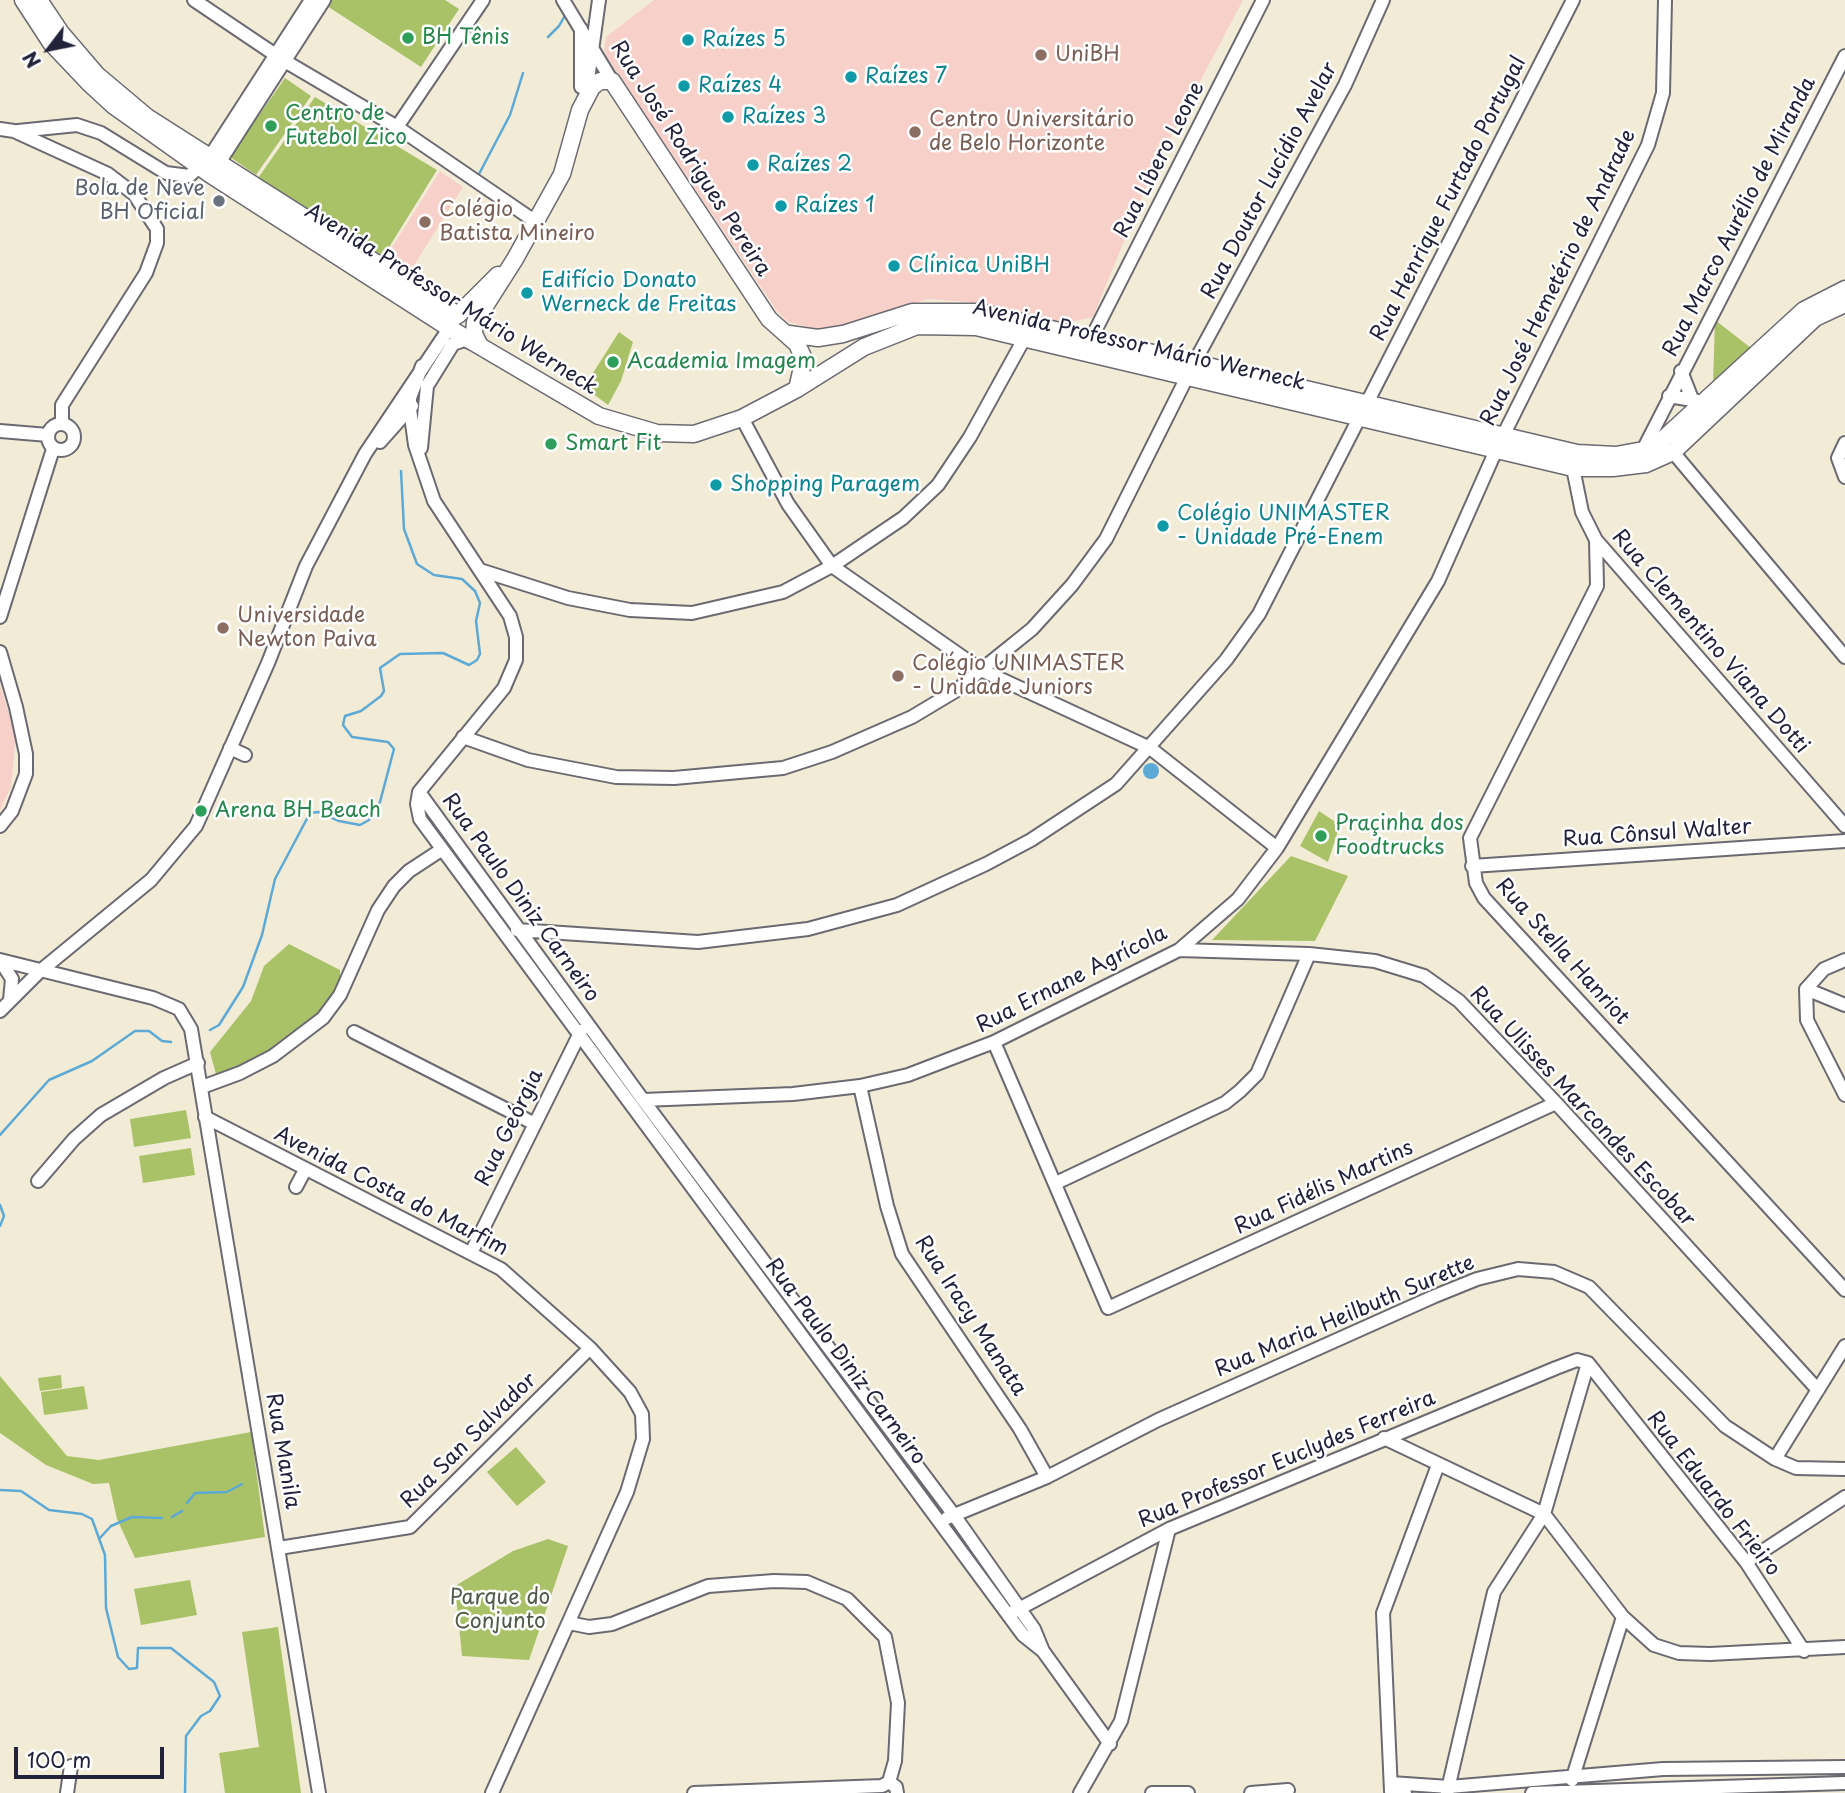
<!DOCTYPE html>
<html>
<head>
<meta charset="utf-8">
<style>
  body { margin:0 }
  #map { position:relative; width:1845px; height:1793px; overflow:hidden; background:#f2ecd7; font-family:"Playpen Sans",sans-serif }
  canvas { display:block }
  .north { position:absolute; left:14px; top:14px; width:70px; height:70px; -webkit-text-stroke:5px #fff; paint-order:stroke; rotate:238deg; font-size:19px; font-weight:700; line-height:28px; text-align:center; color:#22223b }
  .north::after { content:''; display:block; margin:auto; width:24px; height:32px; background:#22223b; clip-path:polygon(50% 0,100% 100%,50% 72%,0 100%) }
  .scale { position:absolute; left:14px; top:1747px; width:150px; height:32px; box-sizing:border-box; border:4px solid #22223b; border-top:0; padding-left:9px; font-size:21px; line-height:24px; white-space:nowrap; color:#22223b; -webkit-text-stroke:5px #fff; paint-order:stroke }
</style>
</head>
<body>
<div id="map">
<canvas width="1845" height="1793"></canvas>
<div class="north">N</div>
<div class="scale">100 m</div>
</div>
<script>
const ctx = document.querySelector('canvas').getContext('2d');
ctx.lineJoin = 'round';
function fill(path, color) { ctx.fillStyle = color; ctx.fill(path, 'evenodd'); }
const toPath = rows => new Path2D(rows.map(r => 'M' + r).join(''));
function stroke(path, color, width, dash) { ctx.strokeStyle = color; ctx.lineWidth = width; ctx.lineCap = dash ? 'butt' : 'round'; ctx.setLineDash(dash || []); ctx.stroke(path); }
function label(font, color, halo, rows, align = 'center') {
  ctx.font = font + ' "Playpen Sans",sans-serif'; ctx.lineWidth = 5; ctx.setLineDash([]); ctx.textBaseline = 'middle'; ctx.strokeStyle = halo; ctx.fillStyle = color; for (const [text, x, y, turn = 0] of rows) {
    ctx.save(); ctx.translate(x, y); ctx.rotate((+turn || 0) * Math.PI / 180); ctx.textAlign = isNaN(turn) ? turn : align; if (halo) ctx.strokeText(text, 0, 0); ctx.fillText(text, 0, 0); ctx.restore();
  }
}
const built = toPath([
  [654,0,1243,0,1152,173,1093,317,1058,325,981,303,928,299,822,331,788,322,777,311,608,59,604,50,606,37],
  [440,171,463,187,410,272,386,257],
  [0,685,16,736,11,787,0,810]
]);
const green = toPath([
  [331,0,445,0,459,9,421,67,327,6],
  [285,78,311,96,256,175,230,157],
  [315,97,437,170,383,257,258,178],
  [1715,320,1751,348,1713,383],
  [619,332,633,342,621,381,608,405,584,387],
  [1319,811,1340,825,1328,862,1300,846],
  [1291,856,1348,876,1315,941,1212,940],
  [289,944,340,970,340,985,308,1027,284,1046,218,1082,210,1052,251,1001,264,966],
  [186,1110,191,1138,134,1147,130,1119],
  [191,1148,195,1175,143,1183,139,1156],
  [61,1375,62,1388,40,1391,38,1378],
  [0,1376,67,1456,99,1460,251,1432,265,1537,135,1558,117,1519,109,1483,93,1484,46,1465,0,1433],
  [84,1386,88,1409,44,1415,41,1392],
  [516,1447,546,1482,517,1506,487,1472],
  [548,1539,568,1546,529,1660,462,1656,455,1586,513,1551],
  [190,1580,197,1615,141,1625,134,1589],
  [278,1627,301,1793,225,1793,219,1753,259,1747,242,1632]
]);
const water = toPath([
  '1143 771a8 8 0 1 1 16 0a8 8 0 1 1-16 0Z'
]);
const stream = toPath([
  [548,37,559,26,567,12],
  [478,176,510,115,523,73],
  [210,1030,219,1025,243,987,262,935,275,879,310,813,319,812,339,821,360,825,369,820,380,802,394,749,388,742,352,737,343,725,345,716,361,711,381,696,384,691,380,668,400,654,443,653,469,665,477,660,480,654,476,621,480,603,475,591,462,579,434,575,417,564,404,529,401,471],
  [0,1135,49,1080,92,1061,135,1031,149,1031,162,1041,171,1042],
  [0,1205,4,1216,0,1226],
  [0,1490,21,1491,49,1510,82,1514,92,1519,105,1555,106,1608,118,1657,129,1669,137,1668,138,1648,171,1648,214,1682,220,1696,210,1711,201,1716,186,1736,185,1793],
  [187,1503,195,1493,227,1492,242,1484],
  [172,1517,182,1511],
  [99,1539,111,1526,132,1517,162,1518]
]);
const minor = toPath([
  [194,0,283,60,397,127,536,222],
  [563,0,612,81],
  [581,87,581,29],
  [586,94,599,0],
  [397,127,483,0],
  [0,129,14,131,108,174,134,194,157,229,157,243,146,273,62,405,62,424],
  [18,131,77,125,101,133,166,173,189,176,209,158,311,0],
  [215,169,324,0],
  [1092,337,1263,0],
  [422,366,410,398,410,409,415,445,434,501,510,616,516,637,516,660,504,688,419,792,417,804,420,819,1023,1635,1043,1651],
  [1681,371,1692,399],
  [1669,396,1704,402],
  [742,418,788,504,832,566,981,670,1150,748,1277,848],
  '48 437a13 13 0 1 1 26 0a13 13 0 1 1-26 0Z',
  [0,431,48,435],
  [380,442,412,406],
  [1845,443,1838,458,1845,477],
  [421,448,427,386,453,344,464,340,472,343],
  [1643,450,1845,56],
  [1673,452,1845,657],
  [1573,468,1582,512,1596,540,1845,826],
  [1596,540,1597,586,1470,838,1476,883,1484,898,1845,1290],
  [480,570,568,598,630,610,692,613,783,592,832,566,903,518,938,485,970,437,1024,339],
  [0,617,53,449],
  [0,652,16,707,26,754,26,774,12,811,0,826],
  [463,737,528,760,616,777,674,778,783,768,832,752,912,717,957,690,981,670,1032,629,1072,585,1106,539,1194,363,1345,85,1383,0],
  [230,748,245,755],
  [419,792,643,1100,954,1515,1034,1629,1043,1651,1110,1744],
  [1472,866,1845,841],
  [517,930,698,942,808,929,897,905,986,864,1031,840,1116,784,1226,660,1259,614,1573,0],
  [1179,950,1309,954,1375,961,1424,976,1459,1001,1556,1103,1818,1390],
  [0,960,153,998,179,1009,191,1029,319,1793],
  [0,960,12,979,10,1000],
  [1845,960,1824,969,1806,989,1807,1020,1845,1095],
  [1806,989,1845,1005],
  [0,1011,39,972,151,880,196,826,268,663,306,566,365,454,454,321],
  [354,1032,533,1123],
  [994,1042,1108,1308,1556,1103],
  [860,1086,887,1206,902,1254,1020,1429,1047,1477],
  [202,1087,240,1073,273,1056,323,1018,340,995,378,910,394,886,409,871,441,850],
  [643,1100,793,1094,860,1086,908,1075,994,1042,1179,950,1238,899,1277,848,1438,581,1497,448,1648,145,1663,93,1665,0],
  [205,1117,501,1269,590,1348,630,1392,642,1414,643,1439,627,1492,492,1793],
  [38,1181,74,1139,101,1115,164,1078,198,1063],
  [1056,1183,1225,1103,1240,1091,1257,1074,1309,954],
  [296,1187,305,1170],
  [471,1253,581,1031],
  [1588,1363,1746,1562,1804,1651],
  [1384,1438,1544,1514,1623,1617,1654,1645,1679,1653,1710,1654,1845,1647],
  [1775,1459,1845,1346],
  [947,1518,1047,1477,1158,1420,1435,1296,1477,1279,1518,1269,1554,1272,1589,1287,1725,1426,1775,1459,1796,1468,1845,1469],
  [279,1548,410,1527,590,1348],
  [1746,1562,1845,1497],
  [1013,1612,1169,1529,1556,1368,1577,1360,1588,1363],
  [569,1623,589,1627,612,1624,708,1586,774,1581,807,1582,847,1599,885,1637,898,1703,895,1761,889,1782,882,1786,694,1793],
  [1572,1780,1623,1617],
  [889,1782,896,1787,897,1793],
  [1391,1783,1449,1787,1663,1769,1845,1767],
  [67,1793,71,1766],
  [1080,1793,1121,1721,1169,1529],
  [1152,1793,1188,1793],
  [1251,1793,1288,1790],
  [1405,1793,1391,1791,1383,1613,1438,1465],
  [1447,1793,1494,1592,1544,1514,1588,1363],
  [1532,1793,1845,1783]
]);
const major = toPath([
  [23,0,51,43,89,83,114,106,211,175,449,328,599,416,657,433,694,434,742,418,797,389,864,347,917,326,976,327,1573,468,1613,468,1646,464,1673,452,1815,318,1845,304],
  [39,0,61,33,97,75,147,117,458,315,498,275],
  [789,334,818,338,843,334,912,312,979,312,1577,453,1616,455,1643,450,1660,442,1804,310,1845,289],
  [480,346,474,334,475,322,515,259,562,174,580,110,592,87,600,81,612,81,769,319,797,344,804,359,797,389]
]);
const markers = [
  [408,38,7,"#2e9e5b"],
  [688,40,7,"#0f9aa8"],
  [1041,55,7,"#8d6e63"],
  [851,77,7,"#0f9aa8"],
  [684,86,7,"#0f9aa8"],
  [728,117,7,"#0f9aa8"],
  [271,126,7,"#2e9e5b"],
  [915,132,7,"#8d6e63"],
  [753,165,7,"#0f9aa8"],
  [219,201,7,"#6b7280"],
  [781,206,7,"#0f9aa8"],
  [425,222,7,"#8d6e63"],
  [894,266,7,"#0f9aa8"],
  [527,293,7,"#0f9aa8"],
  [613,362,7,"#2e9e5b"],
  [551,444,7,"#2e9e5b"],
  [716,485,7,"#0f9aa8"],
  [1163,526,7,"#0f9aa8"],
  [223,628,7,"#8d6e63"],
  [898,676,7,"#8d6e63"],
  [201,811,7,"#2e9e5b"],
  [1321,836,7,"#2e9e5b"]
];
const leisureNames = [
  ["BH Tênis",422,38],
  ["Centro de",285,114],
  ["Futebol Zico",285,138],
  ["Academia Imagem",627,362],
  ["Smart Fit",565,444],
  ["Arena BH Beach",215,811],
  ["Praçinha dos",1335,824],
  ["Foodtrucks",1335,848]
];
const cultureNames = [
  ["Raízes 5",702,40],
  ["Raízes 7",865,77],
  ["Raízes 4",698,86],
  ["Raízes 3",742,117],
  ["Raízes 2",767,165],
  ["Raízes 1",795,206],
  ["Clínica UniBH",908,266],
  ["Edifício Donato",541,281],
  ["Werneck de Freitas",541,305],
  ["Shopping Paragem",730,485],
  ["Colégio UNIMASTER",1177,514],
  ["- Unidade Pré-Enem",1177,538]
];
const educationNames = [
  ["UniBH",1055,55],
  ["Centro Universitário",929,120],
  ["de Belo Horizonte",929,144],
  ["Colégio",439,210],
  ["Batista Mineiro",439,234],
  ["Universidade",237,616],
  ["Newton Paiva",237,640],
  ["Colégio UNIMASTER",912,664],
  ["- Unidade Juniors",912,688]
];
const streetNames = [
  ["Rua José Rodrigues Pereira",690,159,57],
  ["Rua Líbero Leone",1160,160,-63],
  ["Rua Doutor Lucídio Avelar",1270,181,-62],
  ["Rua Henrique Furtado Portugal",1449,199,-63],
  ["Rua Marco Aurélio de Miranda",1740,217,-63],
  ["Rua José Hemetério de Andrade",1559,278,-64],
  ["Avenida Professor Mário Werneck",451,300,32],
  ["Avenida Professor Mário Werneck",1139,346,13],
  ["Rua Clementino Viana Dotti",1710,642,49],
  ["Rua Cônsul Walter",1657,834,-4],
  ["Rua Paulo Diniz Carneiro",520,898,54],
  ["Rua Stella Hanriot",1562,952,48],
  ["Rua Ernane Agrícola",1072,980,-27],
  ["Rua Ulisses Marcondes Escobar",1582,1107,47],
  ["Rua Geórgia",510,1128,-64],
  ["Rua Fidélis Martins",1324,1188,-25],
  ["Avenida Costa do Marfim",391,1192,27],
  ["Rua Iracy Manata",970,1316,57],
  ["Rua Maria Heilbuth Surette",1345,1317,-23],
  ["Rua Paulo Diniz Carneiro",845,1362,53],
  ["Rua San Salvador",469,1441,-45],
  ["Rua Manila",282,1451,80],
  ["Rua Professor Euclydes Ferreira",1287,1460,-23],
  ["Rua Eduardo Frieiro",1713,1494,52]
];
const worshipNames = [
  ["Bola de Neve",205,189],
  ["BH Oficial",205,213]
];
const parkNames = [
  ["Parque do",500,1598],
  ["Conjunto",500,1622]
];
fill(built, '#f7d1c9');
fill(green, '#aac267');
fill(water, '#5da9d6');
stroke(stream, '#5da9d6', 2.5);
stroke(minor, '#6b6972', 16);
stroke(major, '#6b6972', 19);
stroke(minor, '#fff', 12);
stroke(major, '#fff', 16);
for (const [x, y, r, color] of markers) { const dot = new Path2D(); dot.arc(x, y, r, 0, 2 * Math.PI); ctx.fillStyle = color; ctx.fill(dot); stroke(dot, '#fff', 2.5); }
label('21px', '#27864d', '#fff', leisureNames, 'left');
label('21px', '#0d838f', '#fff', cultureNames, 'left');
label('21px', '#785e54', '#fff', educationNames, 'left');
label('21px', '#22223b', '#fff', streetNames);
label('21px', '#5b616d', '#fff', worshipNames, 'right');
label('21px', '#525a4a', '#fff', parkNames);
</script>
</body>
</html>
